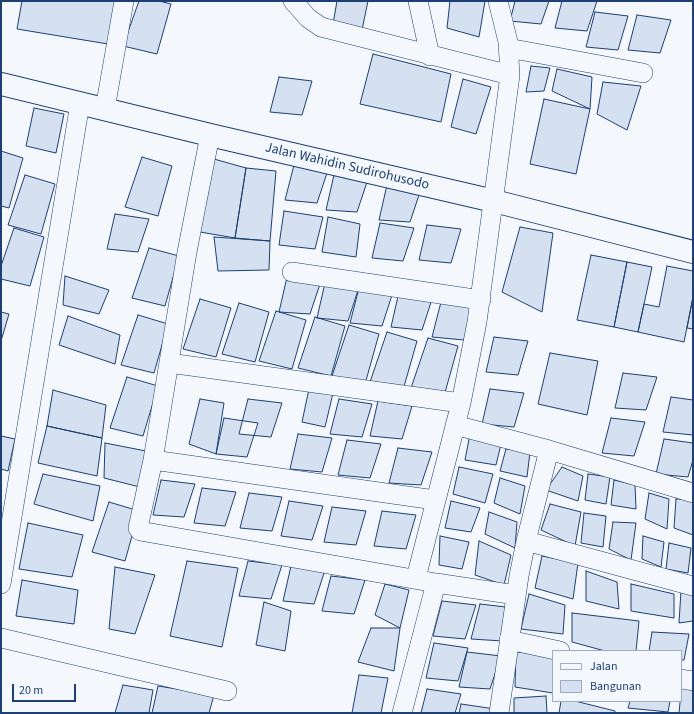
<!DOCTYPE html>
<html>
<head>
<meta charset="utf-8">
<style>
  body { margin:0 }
  #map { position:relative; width:694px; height:714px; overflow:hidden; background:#f4f7fb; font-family:"Source Sans 3",sans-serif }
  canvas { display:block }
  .frame { position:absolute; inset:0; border:2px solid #1d3f73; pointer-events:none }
  .legend { position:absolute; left:552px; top:650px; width:130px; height:52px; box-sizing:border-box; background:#f4f7fb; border:1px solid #9eadc5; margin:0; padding:5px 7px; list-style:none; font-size:12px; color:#1d3f73 }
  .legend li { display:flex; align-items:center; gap:8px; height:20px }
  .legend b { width:20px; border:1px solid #9eadc5 }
  .scale { position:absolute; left:12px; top:684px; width:64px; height:18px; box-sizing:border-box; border:2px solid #1d3f73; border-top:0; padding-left:5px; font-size:12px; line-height:14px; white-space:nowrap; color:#1d3f73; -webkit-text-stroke:3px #f4f7fb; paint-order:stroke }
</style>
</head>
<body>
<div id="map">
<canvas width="694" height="714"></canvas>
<div class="frame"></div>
<ul class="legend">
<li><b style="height:5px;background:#f4f7fb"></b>Jalan</li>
<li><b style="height:11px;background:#d5e0f0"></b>Bangunan</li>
</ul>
<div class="scale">20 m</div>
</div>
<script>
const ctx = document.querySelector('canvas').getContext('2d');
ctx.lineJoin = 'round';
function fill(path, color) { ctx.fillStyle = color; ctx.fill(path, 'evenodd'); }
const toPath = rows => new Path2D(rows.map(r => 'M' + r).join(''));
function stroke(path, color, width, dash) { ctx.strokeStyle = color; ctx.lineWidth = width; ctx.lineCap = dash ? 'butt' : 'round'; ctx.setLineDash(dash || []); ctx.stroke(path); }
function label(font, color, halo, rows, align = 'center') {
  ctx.font = font + ' "Source Sans 3",sans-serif'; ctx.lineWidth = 3; ctx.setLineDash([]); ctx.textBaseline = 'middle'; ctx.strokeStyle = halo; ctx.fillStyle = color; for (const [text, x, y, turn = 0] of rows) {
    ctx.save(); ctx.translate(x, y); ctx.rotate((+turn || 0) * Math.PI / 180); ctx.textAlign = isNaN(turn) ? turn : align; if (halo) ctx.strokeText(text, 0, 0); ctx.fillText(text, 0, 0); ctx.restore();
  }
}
const building = toPath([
  [22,1,117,1,108,44,17,29,22,1],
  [139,1,159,1,171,4,157,54,123,46,139,1],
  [337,1,368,1,362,30,333,24,337,1],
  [450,1,485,1,479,37,447,28,450,1],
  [515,1,549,1,541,24,510,21,515,1],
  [562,1,597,1,587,31,555,28,562,1],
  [595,12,628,16,618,50,586,47,595,12],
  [637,15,671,20,660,53,628,50,637,15],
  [373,54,451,74,441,122,360,104,373,54],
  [531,66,550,68,544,91,526,92,531,66],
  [557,69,592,77,590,109,552,91,557,69],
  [279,77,312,81,302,115,270,112,279,77],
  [463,79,491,87,476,134,451,127,463,79],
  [603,82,641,86,627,130,597,114,603,82],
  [544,99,590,109,576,174,530,164,544,99],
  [34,108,64,114,56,153,26,146,34,108],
  [1,151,23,158,9,208,1,206,1,151],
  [142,157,172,166,158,216,125,207,142,157],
  [214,159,246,168,235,238,200,232,214,159],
  [294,165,328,170,317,203,285,200,294,165],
  [246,168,276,171,270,241,235,238,246,168],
  [25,175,55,184,41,234,8,225,25,175],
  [334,175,368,179,357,212,326,210,334,175],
  [387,185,421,189,410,222,379,220,387,185],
  [284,211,323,217,315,249,279,245,284,211],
  [115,214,149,219,138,252,107,249,115,214],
  [328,217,360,224,356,257,322,252,328,217],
  [380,223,414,228,403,261,372,258,380,223],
  [427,225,461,229,451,263,419,260,427,225],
  [520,227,553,233,542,312,502,292,520,227],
  [14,228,44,237,30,286,1,279,1,266,14,228],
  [214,237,270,241,269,270,218,271,214,237],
  [149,248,179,256,165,306,132,298,149,248],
  [591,255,627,262,614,327,577,320,591,255],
  [627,262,652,267,638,332,614,327,627,262],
  [667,266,693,271,693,297,684,342,638,332,644,304,659,307,667,266],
  [65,276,109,290,99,314,63,305,65,276],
  [287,277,321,281,310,314,279,312,287,277],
  [325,283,359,287,348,321,317,318,325,283],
  [359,288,393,292,382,326,350,323,359,288],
  [399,292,433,296,422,330,391,327,399,292],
  [693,297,693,329,687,328,693,297],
  [200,299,231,308,216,357,183,349,200,299],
  [441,302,475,306,464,340,432,337,441,302],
  [239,303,269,312,255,362,222,354,239,303],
  [276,311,306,320,292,369,259,361,276,311],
  [1,312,9,314,1,341,1,312],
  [138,315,168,324,154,373,121,365,138,315],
  [68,316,120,335,115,364,59,345,68,316],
  [315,317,345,326,331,376,298,368,315,317],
  [349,325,379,334,365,384,332,376,349,325],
  [387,332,417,341,403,390,370,382,387,332],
  [494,337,528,341,518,375,486,372,494,337],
  [428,338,458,346,444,396,411,388,428,338],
  [550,353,598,361,587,415,538,404,550,353],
  [623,373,657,377,646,410,615,408,623,373],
  [127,377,158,386,143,436,110,428,127,377],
  [310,384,334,389,325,427,302,422,310,384],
  [490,389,524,393,514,427,482,424,490,389],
  [53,390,106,405,102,438,47,426,53,390],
  [671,397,693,400,693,435,663,432,671,397],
  [200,399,224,403,216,454,189,444,200,399],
  [248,399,282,403,271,437,239,434,248,399],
  [339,399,372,404,362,437,330,434,339,399],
  [378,401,412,406,402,439,370,436,378,401],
  [224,418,258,423,247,457,216,454,224,418],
  [611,418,645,422,634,456,602,453,611,418],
  [47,426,102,438,97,476,38,463,47,426],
  [298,434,332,438,322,472,290,469,298,434],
  [470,434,502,440,496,465,465,460,470,434],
  [1,436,15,439,8,471,1,469,1,436],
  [664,439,693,443,693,460,688,477,656,474,664,439],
  [347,440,381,444,370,478,338,475,347,440],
  [105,443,146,451,140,487,104,478,105,443],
  [398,448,432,452,421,485,389,483,398,448],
  [506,449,530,452,527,477,500,471,506,449],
  [459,467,493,474,485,503,453,494,459,467],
  [562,467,583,476,578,501,546,490,562,467],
  [43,474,100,486,93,521,34,504,43,474],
  [588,474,610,477,606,504,585,500,588,474],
  [500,478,525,486,520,514,494,503,500,478],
  [161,480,195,484,184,517,153,515,161,480],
  [614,480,635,485,636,509,611,505,614,480],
  [202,488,236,492,225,526,194,523,202,488],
  [249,493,282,497,272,531,240,528,249,493],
  [649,493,669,499,667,529,645,519,649,493],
  [676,499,693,499,693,535,674,528,676,499],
  [289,501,323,506,312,540,281,536,289,501],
  [451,501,480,508,471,532,445,528,451,501],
  [109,502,139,511,125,561,92,552,109,502],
  [550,504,581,512,575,546,541,530,550,504],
  [332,507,366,511,356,545,324,542,332,507],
  [382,511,416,515,406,549,374,546,382,511],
  [489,512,517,522,515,548,485,534,489,512],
  [584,513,606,516,603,547,581,543,584,513],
  [613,522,636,523,631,560,609,549,613,522],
  [28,523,83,535,72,577,19,569,28,523],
  [440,536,469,542,462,569,439,565,440,536],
  [643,536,664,542,661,567,642,559,643,536],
  [479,541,511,555,504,585,475,575,479,541],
  [669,543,691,548,688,573,666,569,669,543],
  [542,556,578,563,573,599,535,588,542,556],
  [187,561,238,568,222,647,170,636,187,561],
  [248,561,282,565,271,599,239,596,248,561],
  [291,566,325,570,314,604,283,601,291,566],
  [115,567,155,575,135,634,109,629,115,567],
  [586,571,617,582,619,609,586,601,586,571],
  [331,576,365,580,354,614,322,611,331,576],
  [22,580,78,590,74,624,16,616,22,580],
  [385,584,409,590,400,628,375,615,385,584],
  [631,584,674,594,674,618,631,611,631,584],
  [681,591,693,594,693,621,679,623,681,591],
  [529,594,565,605,563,634,521,629,529,594],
  [442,601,476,605,465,639,433,636,442,601],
  [264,602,291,611,285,651,256,645,264,602],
  [480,604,514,608,503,641,471,639,480,604],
  [572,613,639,621,636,651,605,651,572,642,572,613],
  [371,628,400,628,394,671,358,662,371,628],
  [652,632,689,634,684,660,681,660,681,651,649,651,652,632],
  [434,643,468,648,458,681,426,678,434,643],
  [467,652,501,656,490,689,459,687,467,652],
  [516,652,553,655,553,693,515,687,516,652],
  [359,675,388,678,381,713,352,713,359,675],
  [682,682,693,686,693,713,679,713,682,682],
  [123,685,153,690,149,713,115,713,123,685],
  [158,686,214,695,209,713,152,713,158,686],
  [427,689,461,694,455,713,421,713,427,689],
  [546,696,547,713,514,713,514,698,546,696],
  [561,701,575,701,615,711,615,713,559,713,561,701],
  [630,701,670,701,668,712,628,708,630,701],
  [461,704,495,709,494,713,459,713,461,704]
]);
const street = toPath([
  [293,1,308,18,321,27,510,75,477,322,461,403,416,578],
  [418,1,430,56],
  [498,1,508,42,510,75],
  [508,48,643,73],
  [105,109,124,1],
  [210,135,187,252,153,460,138,528,140,531,436,583,516,595],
  [292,272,481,300],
  [169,363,461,403],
  [455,425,549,450,693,493],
  [153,460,435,500],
  [526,541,693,586],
  [1,584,80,103],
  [1,638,227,691],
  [509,640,560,651],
  [681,679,693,681],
  [402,713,436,583],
  [499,713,519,576,526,541,549,450]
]);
const highway = toPath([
  [1,84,210,135,494,201,693,252]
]);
const streetNames = [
  ["Jalan Wahidin Sudirohusodo",347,167,13]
];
fill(building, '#d5e0f0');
stroke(building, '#1d3f73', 1);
stroke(street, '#1d3f73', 20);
stroke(highway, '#1d3f73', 24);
stroke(street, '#f4f7fb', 19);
stroke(highway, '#f4f7fb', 22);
label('14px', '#1d3f73', '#f4f7fb', streetNames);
</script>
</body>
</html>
